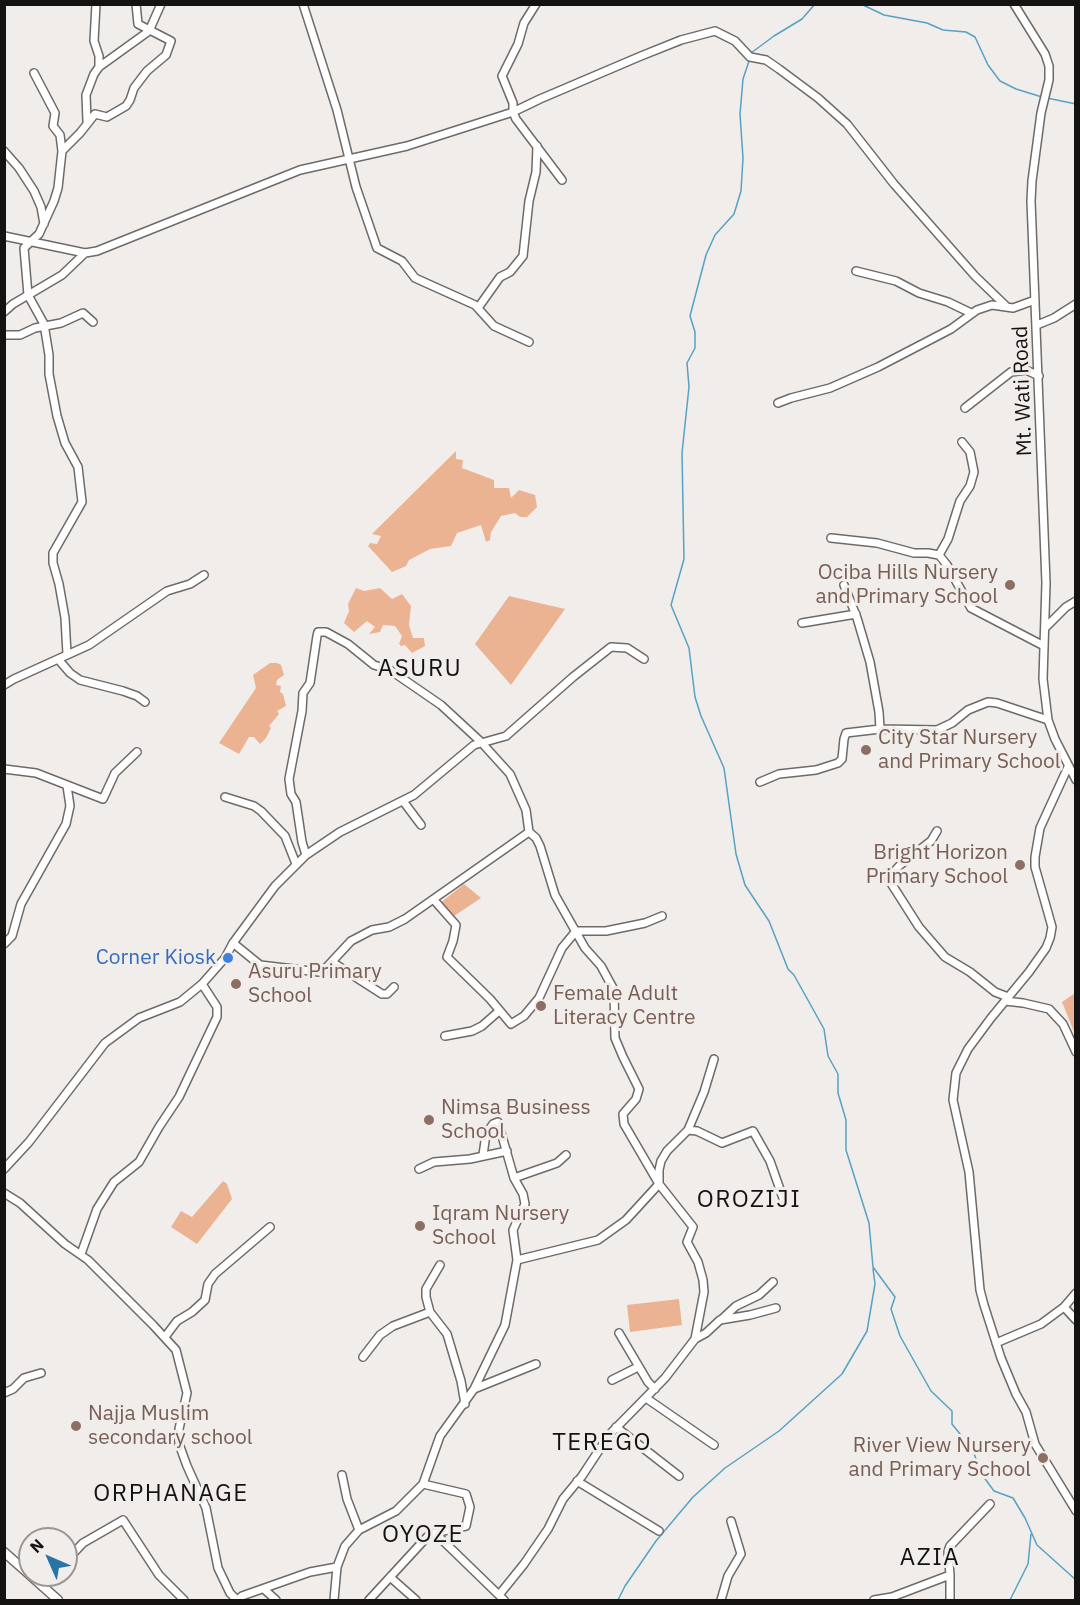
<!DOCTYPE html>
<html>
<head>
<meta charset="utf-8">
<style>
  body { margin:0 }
  #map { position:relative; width:1080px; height:1605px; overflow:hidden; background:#f1edea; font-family:"IBM Plex Sans",sans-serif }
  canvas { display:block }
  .frame { position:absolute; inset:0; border:6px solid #151312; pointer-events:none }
  .north { position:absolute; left:18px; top:1527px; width:60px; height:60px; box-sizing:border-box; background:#f1edea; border:2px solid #999694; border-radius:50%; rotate:315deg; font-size:16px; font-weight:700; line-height:24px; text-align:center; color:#151312 }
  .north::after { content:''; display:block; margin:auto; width:21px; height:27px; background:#2974a7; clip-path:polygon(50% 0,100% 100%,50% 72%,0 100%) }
</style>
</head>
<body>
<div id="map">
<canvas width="1080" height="1605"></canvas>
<div class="frame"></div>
<div class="north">N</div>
</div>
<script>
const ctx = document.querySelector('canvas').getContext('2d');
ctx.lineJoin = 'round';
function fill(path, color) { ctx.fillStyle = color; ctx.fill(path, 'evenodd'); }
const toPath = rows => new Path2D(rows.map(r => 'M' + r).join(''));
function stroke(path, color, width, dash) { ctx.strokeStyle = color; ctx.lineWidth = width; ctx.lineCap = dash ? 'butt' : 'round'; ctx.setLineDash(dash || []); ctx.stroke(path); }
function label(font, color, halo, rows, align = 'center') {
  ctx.font = font + ' "IBM Plex Sans",sans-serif'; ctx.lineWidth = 6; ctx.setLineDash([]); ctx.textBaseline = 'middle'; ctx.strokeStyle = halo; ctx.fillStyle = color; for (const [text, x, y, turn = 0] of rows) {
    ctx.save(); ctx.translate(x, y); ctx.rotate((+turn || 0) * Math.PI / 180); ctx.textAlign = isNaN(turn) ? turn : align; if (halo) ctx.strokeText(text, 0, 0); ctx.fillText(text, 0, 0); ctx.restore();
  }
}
const green = toPath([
  [456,451,456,459,463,460,462,468,494,480,494,488,509,488,511,498,519,490,535,495,537,507,527,517,520,517,515,513,501,516,491,532,490,540,486,542,481,525,457,533,451,546,430,549,409,560,406,566,392,572,368,546,370,543,377,544,381,536,372,534],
  [356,588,364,591,380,588,392,599,402,594,411,606,409,625,413,638,424,638,425,646,412,653,405,645,401,646,399,644,402,636,395,626,383,625,380,632,369,634,375,627,367,621,354,632,344,623,349,611,348,604],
  [509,596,565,609,511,685,475,644],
  [270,663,277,663,281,665,284,675,277,680,276,685,281,686,280,692,283,694,286,706,277,711,279,714,269,726,271,728,266,738,260,744,254,737,249,737,239,754,219,743,256,688,253,675],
  [464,884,481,898,448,920,434,908],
  [1075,993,1075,1034,1062,1002],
  [223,1181,227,1184,232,1199,197,1244,171,1227,181,1211,192,1217],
  [679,1299,682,1325,630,1332,627,1305]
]);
const stream = toPath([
  [844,4,863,5,884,15,927,23,943,30,966,32,975,37,988,65,1000,81,1016,89,1042,97],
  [751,53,774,36,802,19,815,4],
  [749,61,743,79,740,114,743,158,741,191,734,214,715,235,706,255,690,316,695,332,695,348,687,363,689,387,682,453,684,559,671,605,689,648,695,697,701,716,724,768,736,854,745,885,769,921,788,969,794,975,824,1029,828,1056,838,1074,838,1093,846,1120,846,1150,869,1223,873,1267,895,1297,891,1309,900,1336,931,1391,952,1411,952,1424,973,1450,980,1472,994,1491,1013,1498,1025,1518,1037,1545,1076,1580],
  [1047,98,1076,104],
  [618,1600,625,1586,656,1541,693,1497,725,1468,779,1431,842,1374,867,1331,875,1284,873,1269],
  [1010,1600,1028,1564,1031,1534]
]);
const minor = toPath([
  [96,4,94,41,99,56,99,67],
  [303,4,337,110,356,187,377,248,402,261,415,278,475,305,494,326,529,342],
  [536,4,524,23,518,44,502,76,513,103,513,112,516,119,562,180],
  [1014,4,1045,54,1049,66,1049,80,1041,113,1032,181,1031,201,1046,583,1043,679,1048,720,1055,739,1076,780],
  [34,73,55,113,53,126,60,135,62,151,58,188,54,201,39,234,24,248,28,295,44,324,49,355,49,374,57,416,65,443,78,467,82,502,53,553,53,563,59,584,65,618,67,654],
  [87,121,86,95,94,74,99,67,149,31,161,4],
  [4,151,19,168,34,191,41,207,44,224],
  [62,151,80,133,95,114,107,117,126,106,130,100,134,88,147,71,166,55,171,41,138,24,136,4],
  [4,236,85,253,97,251,300,170,407,146,513,112,540,99,641,56,681,40,715,31,735,41,750,57,766,60,779,69,818,98,847,124,894,184,975,276,1007,307],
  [856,271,896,281,919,293,948,302,971,313],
  [478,308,500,277,510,272,523,256,529,201,536,172,537,146],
  [4,312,13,304,62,275,85,253],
  [1037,325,1054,318,1076,304],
  [4,335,20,335,35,328,61,323,83,313,93,322],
  [778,403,791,398,830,388,878,367,951,329,977,310,992,305,1013,308,1035,300],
  [965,408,1011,372,1026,370,1039,376],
  [831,538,877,543,914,553,928,553,939,555,947,565,971,608,1044,646],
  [939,555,948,539,960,501,970,486,974,472,970,452,962,442],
  [844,585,857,618,870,662,879,712,880,729],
  [802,623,856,614],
  [1046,627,1066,607,1076,601],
  [58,659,70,673,80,680,123,691,137,696,145,702],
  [4,685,14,679,89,645,167,591,190,584,204,575],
  [1068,767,1040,828,1035,857,1035,867,1052,927,1050,938,1046,948,1029,972,991,1018,968,1049,956,1073,953,1100,969,1172,980,1290,984,1305,1001,1358,1016,1394,1026,1412,1035,1444,1076,1511],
  [4,769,36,773,103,799,115,773,137,752],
  [760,782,779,774,816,770,838,763,842,759,844,739,846,733,880,729,937,730,952,723,968,710,988,702,997,703,1048,720],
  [225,797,254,806,261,811,285,836,296,864],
  [403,801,421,825],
  [937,831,931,841,900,865,890,876,889,880,919,927,945,957,970,972,995,992,1008,997],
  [306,855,302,842,296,802,291,794,289,779,302,711,303,693,310,683,317,636,318,632,326,632,348,644,374,665,390,670,441,705,481,742,510,774,526,810,529,832,536,838,540,846,555,895,585,948,601,966,614,990,615,1038,623,1057,639,1089,636,1099,623,1114,624,1124,659,1184,626,1220,598,1240,517,1260],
  [434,900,456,925,453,941,447,957,490,999,511,1024,524,1016,539,998,562,948,576,931,606,931,645,923,662,916],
  [233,943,260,965,319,972,325,969,351,941,372,930,389,927,405,919,529,832],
  [4,944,12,936,21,904,66,824,70,806,67,786],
  [332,962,382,994,387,994,394,987],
  [1005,1001,1023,1003,1049,1009,1063,1024,1076,1052],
  [445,1036,472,1031,482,1026,499,1011],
  [688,1130,704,1092,714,1059],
  [4,1169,29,1142,105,1043,139,1018,180,1002,202,984,225,958,233,943,275,886,306,855,340,832,414,795,474,745,506,736,573,677,611,647,627,648,644,659],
  [419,1169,434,1162,470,1159,507,1151],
  [514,1178,557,1163,566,1155],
  [4,1193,20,1203,65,1244,88,1260,153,1325,176,1350,187,1393,179,1429,179,1444,187,1466,206,1508,218,1568,230,1593,237,1600],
  [81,1254,97,1209,114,1182,139,1162,159,1127,179,1097,217,1017,217,1007,202,984],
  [440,1265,426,1289,426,1297,430,1312,447,1334,461,1381,465,1404],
  [1064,1307,1076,1293],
  [722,1319,736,1306,759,1295,773,1282],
  [619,1333,648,1382,655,1389],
  [165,1337,177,1321,192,1312,205,1300,208,1284,215,1274,270,1227],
  [695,1339,704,1292,703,1280,698,1262,687,1242,693,1227,659,1184,659,1170,661,1161,667,1151,688,1130,697,1131,722,1143,753,1131,770,1161,783,1198],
  [996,1343,1041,1324,1064,1307,1076,1320],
  [363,1357,380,1335,393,1326,430,1312],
  [612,1380,638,1367],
  [474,1389,536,1364],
  [4,1393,13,1389,24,1378,41,1373],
  [646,1398,714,1445],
  [616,1427,679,1476],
  [577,1481,659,1531],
  [359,1530,396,1511,423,1484,440,1436,474,1389,505,1325,517,1260,513,1230,525,1204,523,1194,514,1178,498,1122,493,1124,486,1134,483,1155],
  [435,1533,504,1600],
  [66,1561,83,1543,123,1520,159,1575,184,1600],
  [950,1575,950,1600],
  [390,1577,416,1600],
  [42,1586,53,1575],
  [265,1590,276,1600],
  [499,1595,524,1564,548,1529,563,1499,582,1476,609,1435,665,1378,695,1339,706,1333,720,1320,750,1315,776,1308],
  [238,1600,242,1596,310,1572,337,1567],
  [334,1600,337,1567,345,1546,359,1530,347,1499,342,1475],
  [369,1600,427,1537,443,1531,466,1526,470,1507,466,1494,423,1484],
  [721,1600,728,1576,741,1554,731,1521],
  [874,1600,892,1597,950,1575,948,1551,950,1546,990,1504]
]);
const major = toPath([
  [4,1552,30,1575],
  [30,1575,58,1600]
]);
const markers = [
  [1010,585,6,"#8d6e63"],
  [866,750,6,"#8d6e63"],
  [1020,865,6,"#8d6e63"],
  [228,958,6,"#3f7fe0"],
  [236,984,6,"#8d6e63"],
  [541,1006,6,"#8d6e63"],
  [429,1120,6,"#8d6e63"],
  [420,1226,6,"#8d6e63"],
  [76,1426,6,"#8d6e63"],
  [1043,1458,6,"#8d6e63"]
];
const streetNames = [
  ["Mt. Wati Road",1023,391,-92]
];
const educationNames = [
  ["Ociba Hills Nursery",998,573,"right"],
  ["and Primary School",998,597,"right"],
  ["City Star Nursery",878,738],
  ["and Primary School",878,762],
  ["Bright Horizon",1008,853,"right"],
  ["Primary School",1008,877,"right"],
  ["Asuru Primary",248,972],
  ["School",248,996],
  ["Female Adult",553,994],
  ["Literacy Centre",553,1018],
  ["Nimsa Business",441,1108],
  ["School",441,1132],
  ["Iqram Nursery",432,1214],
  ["School",432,1238],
  ["Najja Muslim",88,1414],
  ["secondary school",88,1438],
  ["River View Nursery",1031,1446,"right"],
  ["and Primary School",1031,1470,"right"]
];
const shopNames = [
  ["Corner Kiosk",216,958]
];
const quarterNames = [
  ["ASURU",420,669],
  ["OROZIJI",749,1200],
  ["TEREGO",602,1443],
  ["ORPHANAGE",171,1494],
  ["OYOZE",423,1535],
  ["AZIA",930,1558]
];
fill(green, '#ecb393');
stroke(stream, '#57a1c4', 1.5);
stroke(minor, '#6e6a68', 10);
stroke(major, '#6e6a68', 11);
stroke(minor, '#fff', 7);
stroke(major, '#fff', 8);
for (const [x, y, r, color] of markers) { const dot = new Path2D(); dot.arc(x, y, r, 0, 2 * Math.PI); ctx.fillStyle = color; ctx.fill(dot); stroke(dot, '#f1edea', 2); }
label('21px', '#151312', '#f1edea', streetNames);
label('21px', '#785e54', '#f1edea', educationNames, 'left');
label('21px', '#366cbe', '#f1edea', shopNames, 'right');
ctx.letterSpacing = '1.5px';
label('24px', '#151312', '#f1edea', quarterNames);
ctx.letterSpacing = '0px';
</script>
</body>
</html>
